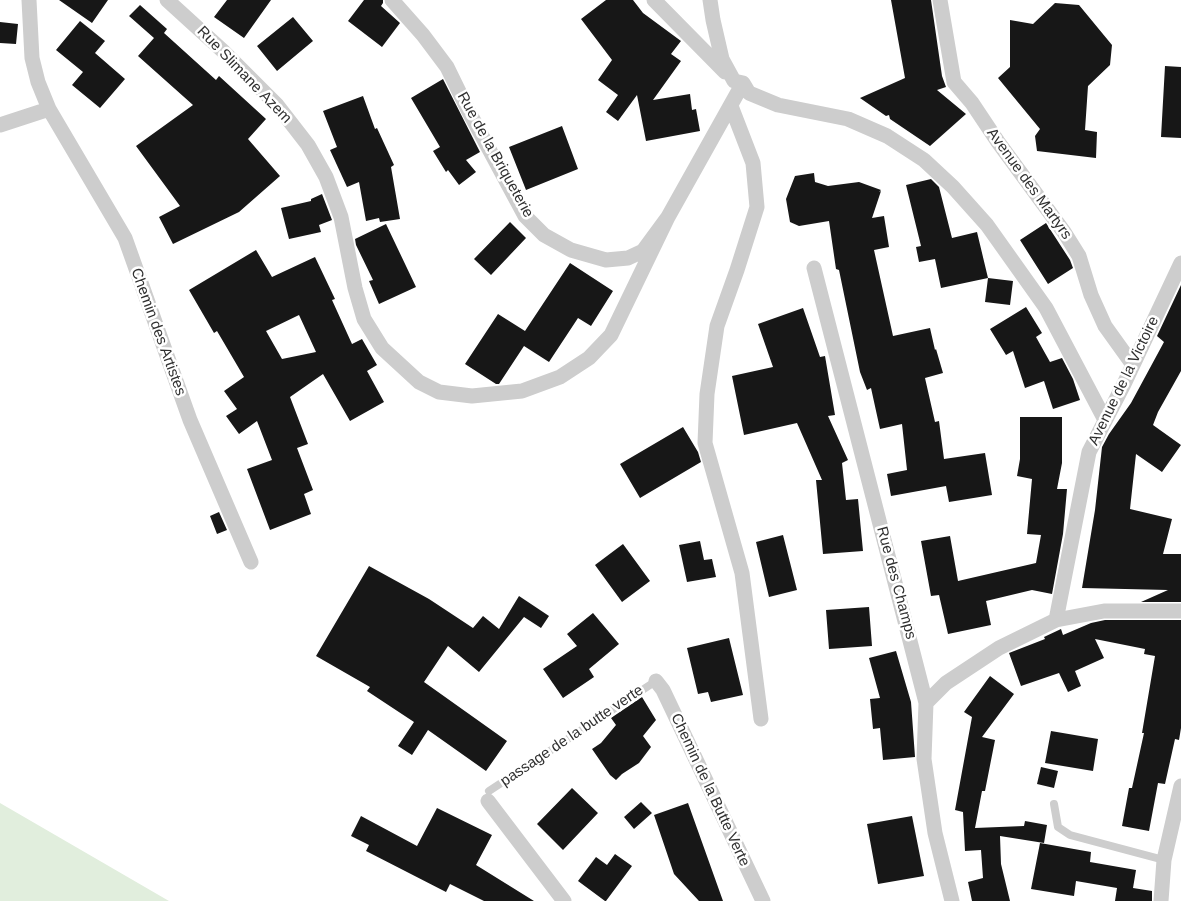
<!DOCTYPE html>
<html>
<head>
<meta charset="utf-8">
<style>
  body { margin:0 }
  canvas { display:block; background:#fff }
</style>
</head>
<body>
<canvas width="1181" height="901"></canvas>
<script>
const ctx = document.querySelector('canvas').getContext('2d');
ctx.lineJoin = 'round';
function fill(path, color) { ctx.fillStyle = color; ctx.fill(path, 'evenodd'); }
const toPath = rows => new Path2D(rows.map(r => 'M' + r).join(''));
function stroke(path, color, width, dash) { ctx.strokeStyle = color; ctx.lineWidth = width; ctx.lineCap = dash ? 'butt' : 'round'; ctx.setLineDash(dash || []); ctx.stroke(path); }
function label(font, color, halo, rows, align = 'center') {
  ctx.font = font + ' Arial,sans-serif'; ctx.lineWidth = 5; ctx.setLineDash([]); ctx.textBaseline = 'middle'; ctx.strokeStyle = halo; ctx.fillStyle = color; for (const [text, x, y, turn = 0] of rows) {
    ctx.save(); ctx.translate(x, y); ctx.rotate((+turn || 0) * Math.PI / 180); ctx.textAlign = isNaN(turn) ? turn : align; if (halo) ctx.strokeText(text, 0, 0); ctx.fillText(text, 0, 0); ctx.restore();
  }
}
const green = toPath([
  [0,803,169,901,0,901]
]);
const building = toPath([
  [59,0,108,0,92,23],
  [227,0,271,0,244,38,214,17],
  [364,0,383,0,383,3,381,6,400,23,382,47,348,21],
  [606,0,633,0,643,13,681,41,671,54,681,61,653,100,690,94,692,110,696,109,700,131,646,141,637,95,618,121,606,112,618,95,598,80,612,60,581,19],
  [891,0,931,0,942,76,946,87,937,90,966,114,930,146,890,119,889,115,886,116,860,98,905,78],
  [1055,3,1079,5,1112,45,1110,65,1088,86,1085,130,1097,132,1096,158,1037,151,1035,136,1040,129,998,78,1010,67,1010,20,1033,24],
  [140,5,167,29,164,33,216,80,219,76,266,119,248,139,280,176,239,212,173,244,159,217,180,206,136,146,193,105,138,56,154,38,129,16],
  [293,17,313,41,277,71,257,46],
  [80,21,105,41,95,53,125,79,100,108,72,85,83,72,56,50],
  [0,22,18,24,16,44,0,43],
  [1165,66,1181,67,1181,138,1161,137],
  [443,79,480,152,466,160,476,172,459,185,448,170,446,172,433,151,440,147,411,98],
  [363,96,375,129,377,128,394,165,391,167,400,219,380,222,379,218,366,221,359,182,347,187,330,150,337,147,323,111],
  [562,126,578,169,526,190,509,147],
  [814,173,815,182,828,186,859,182,881,190,879,192,881,191,872,218,884,216,889,247,874,250,893,336,930,328,935,350,936,349,943,373,925,378,935,422,939,421,944,459,985,453,992,495,949,502,946,486,891,496,887,474,907,470,902,424,880,429,871,388,867,390,860,372,839,270,836,269,829,221,799,226,790,222,786,199,795,176],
  [931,179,939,187,952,238,977,232,988,278,941,288,935,259,919,262,916,247,921,246,906,185],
  [322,194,332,220,319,225,321,232,289,239,281,208,311,201,311,199],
  [510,222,526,238,491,275,474,259],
  [1046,223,1070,260,1073,268,1048,284,1020,240],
  [386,224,416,287,379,304,369,281,373,280,356,245,355,239],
  [256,250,272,277,315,257,335,299,332,300,352,344,362,339,377,365,367,371,384,402,350,421,323,374,290,397,308,444,297,448,313,490,304,494,311,514,270,530,247,469,272,460,257,421,239,434,226,416,237,409,224,391,244,377,217,331,214,333,189,290],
  [299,315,316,352,282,359,266,331],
  [570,263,613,291,591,326,578,318,549,362,524,346,499,384,496,384,465,364,498,314,525,331],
  [988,278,1013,281,1010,305,985,302],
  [1181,285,1181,371,1158,412,1153,425,1181,445,1162,472,1136,454,1130,509,1172,519,1163,554,1181,554,1181,602,1141,602,1168,590,1082,588,1095,510,1102,447,1109,434,1131,403,1164,342,1157,336],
  [1026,307,1042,333,1036,337,1050,362,1062,358,1073,379,1080,400,1053,409,1044,381,1025,388,1013,351,1006,355,990,329],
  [803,308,820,357,825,356,835,415,828,416,848,460,842,463,846,500,858,499,863,551,823,554,816,480,822,480,797,423,744,435,732,376,773,367,758,324],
  [1020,417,1062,417,1062,463,1057,489,1067,489,1063,534,1052,594,1032,590,986,601,991,625,948,634,939,595,931,596,921,541,950,536,958,581,1036,563,1041,535,1027,534,1032,479,1017,476,1020,459],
  [683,427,698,452,701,462,640,498,620,464],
  [219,512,227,530,217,534,210,516],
  [783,535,797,590,769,597,756,542],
  [700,541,704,560,712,559,716,577,687,582,679,545],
  [623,544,650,581,622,602,595,565],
  [369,566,429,599,473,628,483,616,499,629,519,596,549,616,541,628,524,617,479,672,448,646,424,682,507,741,486,771,428,730,412,755,398,746,414,722,367,691,370,687,316,656],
  [869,607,872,646,829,649,826,610],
  [593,613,619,644,589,669,594,677,563,698,543,669,577,646,567,634],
  [1105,620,1181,620,1181,728,1179,740,1175,739,1165,784,1158,783,1149,831,1122,826,1129,788,1132,788,1144,733,1142,733,1155,656,1144,654,1145,649,1095,639,1104,658,1075,671,1081,686,1068,692,1059,673,1021,686,1009,653,1045,639,1044,637,1061,629,1063,635,1091,623],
  [729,638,743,695,711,702,708,692,698,694,687,648],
  [896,651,911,702,915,757,883,760,880,728,873,729,870,699,880,698,869,658],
  [990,676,1014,694,982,737,995,740,985,791,982,791,975,828,1024,826,1025,821,1047,825,1044,843,1000,836,1001,864,1010,901,972,901,968,882,983,878,981,850,965,851,963,812,955,810,972,717,964,712],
  [642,697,656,720,643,736,651,747,639,763,622,774,616,780,610,775,592,749,601,743,616,725,611,718],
  [1051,731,1098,739,1093,771,1045,763],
  [1041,767,1058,771,1054,788,1037,784],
  [572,788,598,813,563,850,537,824],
  [641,802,652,813,634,829,624,817],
  [688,803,723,901,699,901,674,874,654,815],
  [437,808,492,835,476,865,534,901,484,901,450,884,446,892,366,851,369,845,351,836,361,816,417,846],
  [912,816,924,876,878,884,867,824],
  [1040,843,1091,852,1090,862,1136,870,1133,888,1152,891,1152,901,1115,901,1117,888,1076,881,1074,896,1031,889],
  [615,854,632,866,606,901,605,901,578,881,596,857,607,865]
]);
const service = toPath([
  [489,791,656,681],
  [1054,804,1058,827,1070,835,1164,860]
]);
const minor = toPath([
  [167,0,223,51,277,105,308,145,326,177,341,217,355,288,364,319,382,348,419,382,439,392,472,396,522,391,560,377,589,358,611,335,668,217],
  [392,0,423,35,447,67,468,110,525,216,544,235,571,250,606,260,628,258,643,251,668,217,743,83],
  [654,0,725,72],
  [710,0,713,20,722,59,734,81,743,83,749,93,778,105,848,119,887,136,924,160,953,187,987,225,1046,308,1105,420],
  [940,0,954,82,972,103,998,142,1064,232,1079,256,1091,295,1105,326,1133,365],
  [731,106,753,163,757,207,737,270,717,326,707,394,705,443,742,573,761,719],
  [49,109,125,238,190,420,251,562],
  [0,125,49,109,38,82,32,58,29,0],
  [814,268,926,703,924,759,935,833,952,901],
  [1056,620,1089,452,1124,384,1181,263],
  [656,681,663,690,763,901],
  [926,703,946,683,999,648,1056,620,1104,611,1181,611],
  [488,801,564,901],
  [1161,901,1164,860,1181,786]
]);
const streetNames = [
  ["Rue Slimane Azem",244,75,46],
  ["Rue de la Briqueterie",495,155,61],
  ["Avenue des Martyrs",1029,184,54],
  ["Chemin des Artistes",158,332,70],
  ["Avenue de la Victoire",1124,381,-64],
  ["Rue des Champs",896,583,75],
  ["passage de la butte verte",572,736,-34],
  ["Chemin de la Butte Verte",710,790,65]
];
fill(green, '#e1eedd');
fill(building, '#171717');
stroke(service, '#cdcdcd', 8);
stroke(minor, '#cdcdcd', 15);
label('15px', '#303030', '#fff', streetNames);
</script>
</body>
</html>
